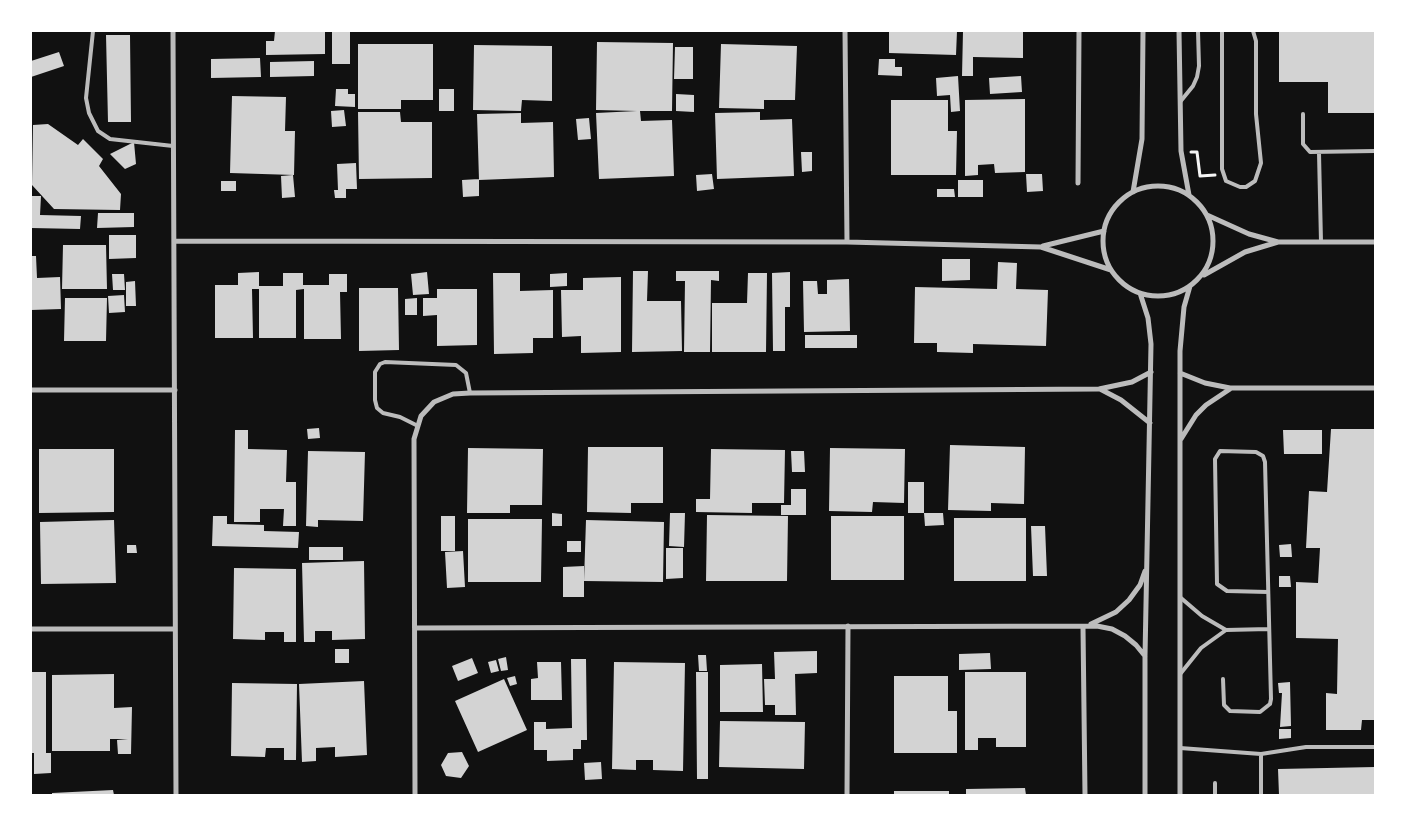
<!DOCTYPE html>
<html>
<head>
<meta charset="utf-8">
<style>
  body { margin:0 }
  #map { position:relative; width:1406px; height:826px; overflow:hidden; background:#111; font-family:Mulish,sans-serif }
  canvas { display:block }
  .frame { position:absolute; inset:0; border:32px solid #fff; pointer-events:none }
</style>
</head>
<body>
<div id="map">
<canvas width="1406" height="826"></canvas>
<div class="frame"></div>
</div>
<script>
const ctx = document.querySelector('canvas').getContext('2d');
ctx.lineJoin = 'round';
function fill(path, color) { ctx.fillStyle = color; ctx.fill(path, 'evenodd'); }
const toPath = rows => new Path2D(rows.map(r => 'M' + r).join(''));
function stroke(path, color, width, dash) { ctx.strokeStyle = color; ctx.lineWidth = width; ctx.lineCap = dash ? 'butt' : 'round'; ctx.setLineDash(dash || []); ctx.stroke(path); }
const building = toPath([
  [275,31,325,31,325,54,266,55,266,41,274,41],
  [332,31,350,31,350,64,332,64],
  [889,31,957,31,956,55,889,53],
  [963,31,1023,31,1023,58,973,57,973,76,962,76],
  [1279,31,1375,31,1375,113,1328,113,1328,82,1279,82],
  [106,35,130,35,131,122,108,122],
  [597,42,673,43,672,111,640,111,641,121,672,120,674,176,599,179,596,113,637,111,596,110],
  [358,44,433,44,433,100,401,100,401,109,358,109],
  [721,44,797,46,795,100,764,100,764,109,719,108],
  [474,45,552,46,552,101,522,100,521,111,473,110],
  [675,47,693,47,693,79,674,79],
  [59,52,64,66,31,77,31,61],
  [260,58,261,77,211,78,211,59],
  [879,59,895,59,895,67,902,67,902,76,878,75],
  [314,61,314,76,270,77,270,62],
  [958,76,960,111,951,112,950,95,937,96,936,78],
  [1021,76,1022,92,990,94,989,78],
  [336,89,348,89,348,94,355,94,355,107,335,106],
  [439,89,454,89,454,111,439,111],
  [676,94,694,95,694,112,676,111],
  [232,96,286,97,285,131,295,131,294,175,230,173],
  [1025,99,1025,172,995,173,994,164,978,165,978,175,965,176,965,100],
  [891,100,948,100,948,131,957,131,956,175,891,175],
  [344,110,346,126,332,127,331,111],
  [358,112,400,112,401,122,432,122,432,178,359,179],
  [760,112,760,120,792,119,794,176,717,179,715,113],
  [521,113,521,123,553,122,554,177,479,180,477,114],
  [589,118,591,139,578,140,576,119],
  [48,124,78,145,83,139,103,159,99,166,121,194,120,210,54,209,32,185,33,125],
  [134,142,136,164,125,169,110,154],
  [801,152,812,152,812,171,802,172],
  [356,163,357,189,346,189,346,198,335,198,334,190,338,190,337,164],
  [712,174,714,189,697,191,696,175],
  [1026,174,1042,174,1043,191,1027,192],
  [293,175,295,197,282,198,281,176],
  [479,179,479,196,463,197,462,180],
  [958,180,983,180,983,197,958,197],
  [221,181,236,181,236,191,221,191],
  [937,189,954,189,955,197,937,197],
  [31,196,41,196,40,215,81,216,80,229,31,228],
  [98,213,134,213,134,227,97,228],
  [109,235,136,235,136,258,109,259],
  [63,245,106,245,107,289,62,289],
  [31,256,36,256,37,278,60,277,61,309,31,310],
  [942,259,970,259,970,280,942,281],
  [998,262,1017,263,1016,289,1048,290,1046,346,973,344,973,353,937,352,937,343,914,343,915,287,997,289],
  [633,271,648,271,647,301,681,301,682,351,632,352],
  [676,271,719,271,719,281,711,280,710,352,684,352,685,281,676,281],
  [259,272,259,286,283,286,283,273,303,273,303,285,329,285,329,274,347,274,347,292,340,292,341,339,304,339,304,289,296,290,296,338,259,338,259,289,252,289,253,338,215,338,215,285,238,285,238,273],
  [427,272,429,294,413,295,411,274],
  [790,272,790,307,785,307,785,351,773,351,772,273],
  [493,273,520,273,520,291,553,290,553,338,533,338,533,353,494,354],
  [567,273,567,286,550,287,550,274],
  [748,273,767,273,766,352,712,352,712,303,747,303],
  [112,274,124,274,125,290,113,290],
  [621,277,621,352,581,353,581,336,562,337,561,290,583,290,583,278],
  [849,279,850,331,804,332,803,281,817,281,818,294,827,294,827,280],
  [135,281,136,306,126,306,126,282],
  [359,288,398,288,399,350,359,351],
  [437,289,477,289,477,345,437,346,437,315,423,316,423,298,437,298],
  [124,295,125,312,109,313,108,296],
  [65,298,107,298,106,341,64,341],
  [417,298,417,315,405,315,405,299],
  [805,335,857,335,857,348,805,348],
  [319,428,320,438,308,439,307,429],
  [1331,429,1375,429,1375,720,1362,720,1361,730,1326,730,1326,693,1337,694,1338,639,1296,638,1296,582,1318,583,1320,548,1306,548,1309,491,1327,492],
  [235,430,248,430,248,449,287,450,286,482,296,482,296,526,283,526,284,509,260,509,260,522,234,522],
  [1283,430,1322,430,1322,454,1284,454],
  [950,445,1025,447,1024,504,991,503,991,511,948,510],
  [588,447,663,447,663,503,631,503,631,513,587,512],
  [468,448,543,449,542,505,510,505,510,513,467,513],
  [830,448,905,449,904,503,873,502,872,512,829,511],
  [39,449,114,449,114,512,39,513],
  [711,449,785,450,784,503,752,503,752,513,696,512,696,499,710,499],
  [308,451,365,452,363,521,318,520,318,527,306,526],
  [791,451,804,451,805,472,792,472],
  [908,482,924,482,924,513,943,513,944,525,925,526,924,513,908,513],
  [791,489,806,489,806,515,781,515,781,505,791,505],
  [552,513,562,514,562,526,552,526],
  [670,513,685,513,684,547,669,546],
  [707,515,788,516,787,581,706,581],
  [213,516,227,516,227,524,264,525,264,531,299,532,298,548,212,546],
  [441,516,455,516,455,551,441,551],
  [831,516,904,516,904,580,831,580],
  [954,518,1026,518,1026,581,954,581],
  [468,519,542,519,541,582,468,582],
  [114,520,116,583,41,584,40,522],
  [586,520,664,522,663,582,584,581],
  [1031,526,1045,526,1047,576,1033,576],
  [567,541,581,541,581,552,567,552],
  [1291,544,1292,557,1280,557,1279,545],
  [127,545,136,545,137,553,127,553],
  [309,547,343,547,343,560,309,560],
  [666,548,683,548,683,578,666,579],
  [463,551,465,587,447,588,445,552],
  [364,561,365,639,332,640,332,631,315,631,315,642,304,642,302,563],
  [584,566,584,597,563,597,563,567],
  [234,568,296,569,296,642,284,642,284,632,265,632,265,640,233,639],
  [1279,576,1290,576,1291,587,1279,587],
  [335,649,349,649,349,663,335,663],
  [817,651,817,673,795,674,796,715,775,715,775,705,765,705,764,679,775,679,774,652],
  [990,653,991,669,959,670,959,654],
  [698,655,706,655,707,671,699,671],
  [506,657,508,670,501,671,498,659],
  [472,658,478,673,458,681,452,666],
  [571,659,586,659,587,740,581,740,581,749,573,749,573,760,547,761,547,750,534,750,534,722,546,722,546,729,572,728],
  [496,660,499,671,491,673,488,662],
  [537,662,561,662,562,700,531,700,531,679,538,678],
  [614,662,685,663,683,771,653,770,653,760,636,760,636,770,612,769],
  [762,664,763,712,720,712,720,665],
  [31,672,46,672,46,753,51,753,51,773,34,774,34,753,31,753],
  [696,672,708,672,708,779,697,779],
  [965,672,1026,672,1026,747,996,747,996,738,978,738,978,750,965,750],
  [114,674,114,708,132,707,131,754,118,754,117,740,128,739,110,739,110,751,52,751,52,675],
  [515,676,517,684,510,686,507,678],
  [894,676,948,676,948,711,957,711,957,753,894,753],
  [504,679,527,730,478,752,455,701],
  [364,681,367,755,335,757,335,747,316,748,316,761,302,762,299,684],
  [1290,682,1291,726,1280,727,1282,693,1279,693,1278,683],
  [232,683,297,684,296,760,284,760,284,748,266,748,265,757,231,756],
  [720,721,805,722,804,769,719,767],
  [1279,729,1291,729,1291,738,1279,739],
  [462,752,469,766,461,778,446,776,441,765,448,753],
  [601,762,602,779,585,780,584,763],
  [1375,767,1375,795,1279,795,1278,769],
  [1025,788,1026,795,966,795,966,789],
  [113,790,114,795,52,795,52,793],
  [894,791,949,791,949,795,894,795]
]);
const path = toPath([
  [1191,152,1197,152,1200,176,1215,175]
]);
const service = toPath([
  [93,31,86,98,89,113,98,131,110,139,173,146],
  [1222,31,1222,169,1226,181,1240,187,1246,187,1255,181,1261,163,1256,114,1256,41,1253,31],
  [1180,102,1193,86,1197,77,1199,66,1198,31],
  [1303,114,1303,144,1310,152,1375,151],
  [1319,153,1321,242],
  [416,425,400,417,383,413,377,408,375,400,375,372,380,364,385,362,456,365,466,373,470,393],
  [1181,598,1202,616,1226,630,1269,629],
  [1181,673,1201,648,1226,630],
  [1223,679,1224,705,1230,711,1260,712,1270,704,1271,699,1265,462,1263,456,1256,452,1220,451,1215,459,1217,584,1227,591,1268,592],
  [1180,748,1261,754,1306,747,1375,747],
  [1261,754,1261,795],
  [1215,783,1215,795]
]);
const minor = toPath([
  [173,31,176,795],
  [845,31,847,242],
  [1179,31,1181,151,1189,195],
  [1078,183,1079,31],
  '1103 241a55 55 0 1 1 110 0a55 55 0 1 1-110 0Z',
  [1133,192,1142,139,1143,31],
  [1207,215,1249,234,1278,242,1375,242],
  [174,241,847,242,1041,247,1111,270],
  [1043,246,1104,231],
  [1204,275,1245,252,1278,242],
  [1140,293,1148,318,1151,344,1145,656,1145,795],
  [1180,373,1205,383,1230,388,1375,388],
  [1100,389,1121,400,1150,423],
  [31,390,175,390],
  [1181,439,1196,415,1206,405,1230,389],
  [1091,624,1116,612,1129,600,1140,585,1145,571],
  [1083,627,1085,795],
  [415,628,1097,626,1112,629,1125,636,1136,645,1145,656],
  [31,629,175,629],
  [415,795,414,439,421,416,434,402,453,394,470,393,1099,389,1132,382,1151,372],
  [847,795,848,626],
  [1180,795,1180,351,1184,307,1190,286]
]);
fill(building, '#d3d3d3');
stroke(path, '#f5f5f5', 3);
stroke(service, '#bcbcbc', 4);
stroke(minor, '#bcbcbc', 5);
</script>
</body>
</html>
